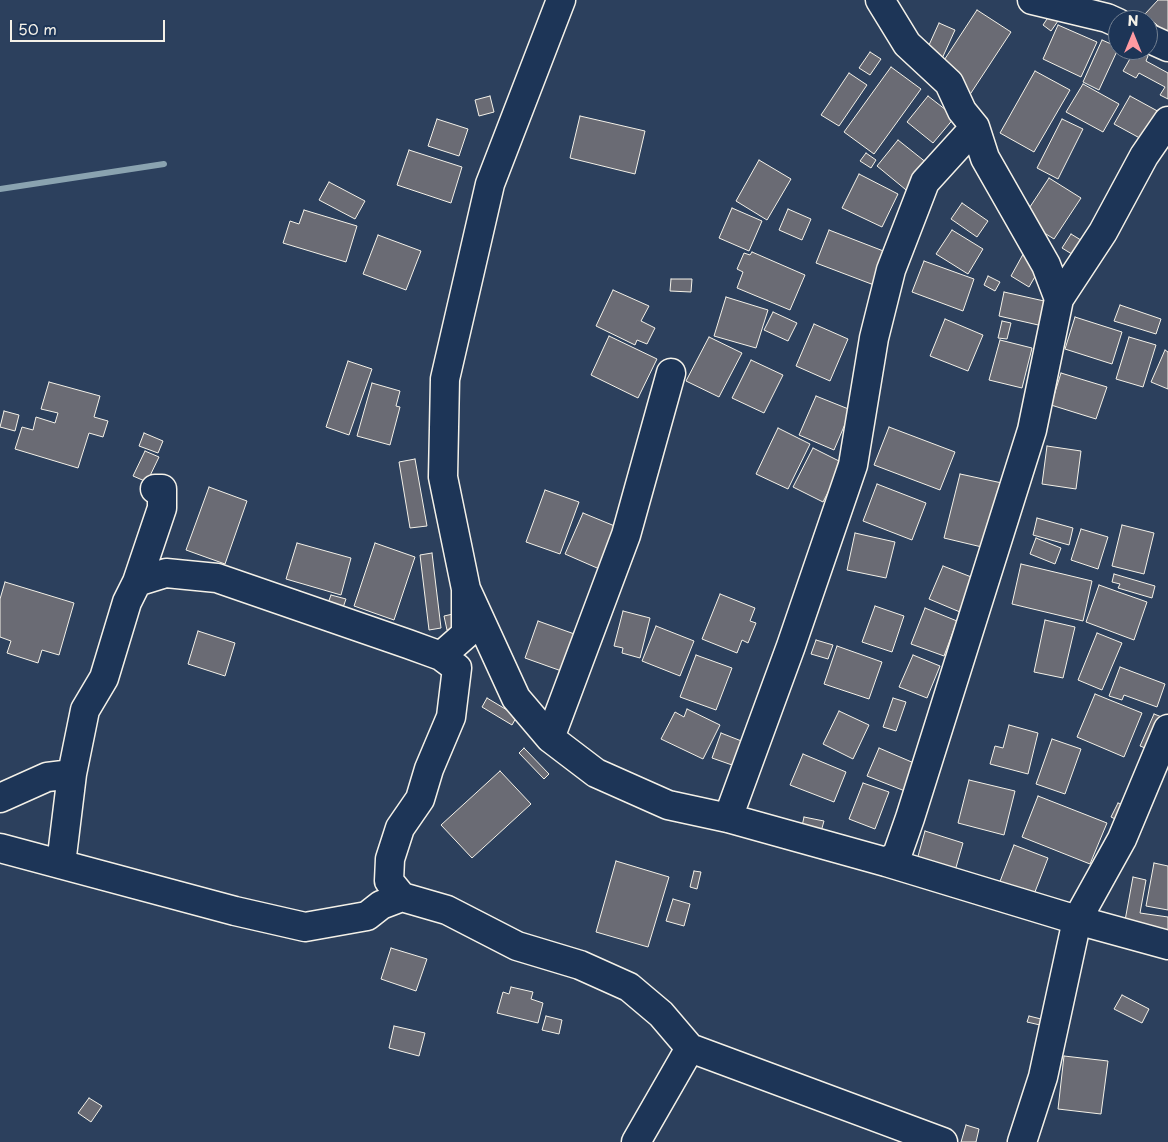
<!DOCTYPE html>
<html>
<head>
<meta charset="utf-8">
<style>
  body { margin:0 }
  #map { position:relative; width:1168px; height:1142px; overflow:hidden; background:#2c405d; font-family:"Playpen Sans",sans-serif }
  canvas { display:block }
  .north { position:absolute; left:1108px; top:10px; width:50px; height:50px; box-sizing:border-box; background:#1d3557; border:1px solid #738091; border-radius:50%; rotate:0deg; font-size:14px; font-weight:700; line-height:20px; text-align:center; color:#f4f1e8 }
  .north::after { content:''; display:block; margin:auto; width:18px; height:22px; background:#ff9aa2; clip-path:polygon(50% 0,100% 100%,50% 72%,0 100%) }
  .scale { position:absolute; left:10px; top:20px; width:155px; height:22px; box-sizing:border-box; border:2px solid #f4f1e8; border-top:0; padding-left:6px; font-size:15px; line-height:18px; white-space:nowrap; color:#f4f1e8; -webkit-text-stroke:4px #1d3557; paint-order:stroke }
</style>
</head>
<body>
<div id="map">
<canvas width="1168" height="1142"></canvas>
<div class="north">N</div>
<div class="scale">50 m</div>
</div>
<script>
const ctx = document.querySelector('canvas').getContext('2d');
ctx.lineJoin = 'round';
const toPath = rows => new Path2D(rows.map(r => 'M' + r).join(''));
function stroke(path, color, width, dash) { ctx.strokeStyle = color; ctx.lineWidth = width; ctx.lineCap = dash ? 'butt' : 'round'; ctx.setLineDash(dash || []); ctx.stroke(path); }
function fill(path, color) { ctx.fillStyle = color; ctx.fill(path, 'evenodd'); }
const stream = toPath([
  [0,189,164,164]
]);
const building = toPath([
  [1158,0,1168,0,1168,35,1145,14,1158,0],
  [977,10,1011,32,969,96,935,74,977,10],
  [1049,16,1058,21,1051,31,1043,25,1049,16],
  [939,23,955,30,940,63,924,56,939,23],
  [1058,25,1097,42,1081,77,1043,59,1058,25],
  [1102,40,1118,47,1118,49,1099,90,1083,82,1102,40],
  [1135,50,1148,56,1146,61,1168,73,1168,99,1160,95,1165,87,1139,73,1136,78,1123,71,1135,50],
  [870,52,881,59,870,75,859,68,870,52],
  [891,67,921,89,874,154,844,132,891,67],
  [1035,71,1070,90,1034,152,1000,133,1035,71],
  [849,73,867,85,839,126,821,115,849,73],
  [1083,84,1119,104,1103,132,1066,112,1083,84],
  [490,96,494,112,479,116,475,100,490,96],
  [928,96,955,117,933,143,907,122,928,96],
  [1130,96,1163,114,1147,142,1114,124,1130,96],
  [580,116,645,131,635,174,570,158,580,116],
  [437,119,468,129,459,156,428,146,437,119],
  [1062,119,1083,129,1058,179,1037,168,1062,119],
  [898,140,932,167,911,194,877,166,898,140],
  [409,150,462,167,451,203,397,185,409,150],
  [866,153,876,160,871,168,860,161,866,153],
  [759,160,791,179,767,220,736,201,759,160],
  [859,174,898,194,882,227,842,208,859,174],
  [1049,178,1081,198,1054,239,1022,219,1049,178],
  [329,182,365,201,355,219,319,200,329,182],
  [962,203,988,221,977,237,951,219,962,203],
  [732,208,762,221,749,251,719,238,732,208],
  [788,209,811,219,802,240,779,230,788,209],
  [304,210,357,226,346,262,283,243,290,221,299,224,304,210],
  [829,230,886,252,874,285,816,263,829,230],
  [952,230,983,249,968,274,936,254,952,230],
  [1071,234,1089,245,1080,259,1062,248,1071,234],
  [378,235,421,251,406,290,363,274,378,235],
  [1032,238,1051,249,1029,287,1011,276,1032,238],
  [752,252,805,275,790,310,737,288,743,272,737,269,744,253,750,255,752,252],
  [924,261,974,279,963,311,912,292,924,261],
  [988,276,1000,282,995,291,984,285,988,276],
  [671,279,692,279,691,292,670,291,671,279],
  [613,290,649,306,641,321,655,328,647,344,637,340,635,345,596,326,613,290],
  [1004,292,1053,303,1047,327,999,316,1004,292],
  [726,297,768,310,756,348,714,336,726,297],
  [1120,305,1161,319,1156,334,1114,321,1120,305],
  [773,312,797,323,788,341,764,330,773,312],
  [1075,317,1122,332,1112,364,1065,349,1075,317],
  [945,319,983,335,968,371,930,356,945,319],
  [1002,321,1011,323,1007,339,998,338,1002,321],
  [814,324,848,339,830,381,796,366,814,324],
  [609,336,657,359,638,398,591,375,609,336],
  [709,337,742,353,719,397,686,381,709,337],
  [1129,337,1156,345,1143,387,1116,379,1129,337],
  [1000,340,1032,348,1022,388,989,380,1000,340],
  [1165,350,1168,352,1168,389,1151,382,1165,350],
  [751,360,783,375,764,413,732,398,751,360],
  [348,361,372,369,349,435,326,427,348,361],
  [1061,373,1107,387,1096,419,1051,405,1061,373],
  [49,382,100,396,94,417,108,421,103,437,89,433,78,468,15,449,22,427,33,430,36,417,55,423,58,413,41,409,49,382],
  [372,383,400,391,396,406,400,407,390,445,357,436,372,383],
  [816,396,851,410,834,450,799,435,816,396],
  [4,411,19,415,15,431,0,427,4,411],
  [889,427,955,452,940,490,874,465,889,427],
  [778,428,810,444,788,489,756,474,778,428],
  [144,433,163,441,158,453,139,446,144,433],
  [1047,446,1081,451,1076,489,1042,484,1047,446],
  [813,448,843,463,823,502,793,487,813,448],
  [145,451,159,457,147,482,133,476,145,451],
  [415,459,427,526,410,528,399,462,415,459],
  [960,474,1002,483,986,548,944,538,960,474],
  [877,484,926,503,912,540,863,521,877,484],
  [209,487,247,501,225,564,186,550,209,487],
  [545,490,579,502,560,554,526,542,545,490],
  [583,513,622,529,604,571,565,554,583,513],
  [1037,518,1073,528,1069,545,1033,535,1037,518],
  [1122,525,1154,533,1144,574,1112,566,1122,525],
  [1081,529,1108,537,1098,569,1071,560,1081,529],
  [855,533,895,542,886,578,847,570,855,533],
  [1036,538,1061,548,1055,564,1030,554,1036,538],
  [297,543,351,558,341,595,286,579,297,543],
  [375,543,415,557,394,620,354,606,375,543],
  [432,553,441,628,429,630,420,555,432,553],
  [1021,564,1092,581,1083,621,1012,604,1021,564],
  [943,566,974,578,960,612,929,599,943,566],
  [1114,574,1155,586,1152,598,1118,588,1120,584,1112,582,1114,574],
  [5,582,74,603,59,655,42,650,38,663,7,653,11,641,0,637,0,599,5,582],
  [1099,585,1147,602,1134,640,1086,622,1099,585],
  [720,594,755,608,750,621,756,623,748,643,742,640,737,653,702,639,720,594],
  [331,595,346,599,339,619,324,614,331,595],
  [875,606,904,616,892,652,862,642,875,606],
  [925,608,957,621,944,656,911,644,925,608],
  [623,611,650,618,640,658,622,653,623,648,614,646,623,611],
  [453,614,457,628,447,630,444,616,453,614],
  [1045,620,1075,627,1063,678,1034,672,1045,620],
  [538,621,580,636,567,673,525,658,538,621],
  [656,626,694,641,680,676,642,661,656,626],
  [198,631,235,643,225,676,188,664,198,631],
  [1097,633,1122,643,1102,690,1078,680,1097,633],
  [816,640,833,645,828,659,811,654,816,640],
  [837,646,882,662,869,699,824,684,837,646],
  [696,655,732,668,716,710,680,697,696,655],
  [913,655,940,666,927,698,899,687,913,655],
  [1120,667,1165,684,1157,707,1124,695,1122,700,1109,696,1120,667],
  [1095,694,1142,713,1124,757,1077,737,1095,694],
  [487,698,517,716,512,725,482,707,487,698],
  [893,698,906,702,896,731,883,727,893,698],
  [687,709,720,725,703,759,661,739,675,712,684,717,687,709],
  [839,711,869,725,853,759,823,744,839,711],
  [1154,714,1167,719,1153,751,1140,746,1154,714],
  [1009,725,1038,733,1028,774,990,764,995,746,1003,748,1009,725],
  [721,733,744,742,735,766,712,758,721,733],
  [1052,739,1081,749,1065,794,1036,784,1052,739],
  [524,748,549,774,544,779,519,753,524,748],
  [879,748,921,766,910,793,867,776,879,748],
  [803,754,846,772,834,802,790,785,803,754],
  [500,771,531,804,472,858,441,825,500,771],
  [969,780,1015,791,1004,835,958,823,969,780],
  [863,783,889,792,875,829,849,819,863,783],
  [1038,796,1107,823,1090,864,1022,837,1038,796],
  [1118,803,1133,810,1126,824,1111,817,1118,803],
  [804,817,824,821,820,835,801,831,804,817],
  [925,831,963,843,953,878,915,867,925,831],
  [1014,845,1048,858,1033,897,999,884,1014,845],
  [616,861,669,877,648,947,596,932,616,861],
  [1154,863,1168,866,1168,910,1146,906,1154,863],
  [694,871,701,872,697,889,690,887,694,871],
  [1133,877,1146,880,1140,913,1168,917,1168,934,1124,926,1133,877],
  [673,899,690,904,684,926,666,921,673,899],
  [391,948,427,959,416,991,381,979,391,948],
  [511,987,533,992,531,999,543,1003,538,1023,497,1013,503,992,509,994,511,987],
  [1122,995,1149,1009,1142,1023,1114,1009,1122,995],
  [546,1016,562,1020,559,1034,542,1030,546,1016],
  [1029,1016,1041,1019,1040,1025,1027,1022,1029,1016],
  [394,1026,425,1033,419,1056,389,1048,394,1026],
  [1064,1056,1108,1061,1101,1114,1058,1109,1064,1056],
  [89,1098,102,1106,91,1122,78,1113,89,1098],
  [966,1125,979,1129,976,1142,961,1142,966,1125]
]);
const minor = toPath([
  [880,0,907,44,949,83,962,111,975,127,985,158,1046,265,1059,299,1032,430,910,818,897,855,886,862],
  [1032,0,1107,18,1118,23],
  [1148,38,1168,47],
  [1059,299,1103,232,1144,156,1168,121],
  [137,582,166,573,217,578,408,644,441,656,457,668,451,717,429,769,420,799,400,828,390,859,389,881,402,897],
  [466,589,516,698,550,738,596,773,668,805,728,818,886,862,1077,920,1168,945],
  [441,656,466,634,466,589,443,477,445,379,490,184,561,0],
  [550,738,626,535,671,373],
  [72,774,85,710,104,678,127,602,137,582,162,508,162,489,155,489],
  [0,798,47,777,72,774,61,864],
  [728,818,791,646,853,465,874,338,891,270,925,182,975,127],
  [0,848,235,911,305,927,367,916,381,905,402,897,447,910,517,946,580,965,629,987,661,1014,690,1048,943,1142],
  [636,1142,690,1048],
  [1022,1142,1043,1077,1077,920,1122,839,1168,729]
]);
stroke(stream, '#8aa3b0', 6);
fill(building, '#6a6b74');
stroke(building, '#f4f1e8', 1);
stroke(minor, '#f4f1e8', 31);
stroke(minor, '#1d3557', 28);
</script>
</body>
</html>
